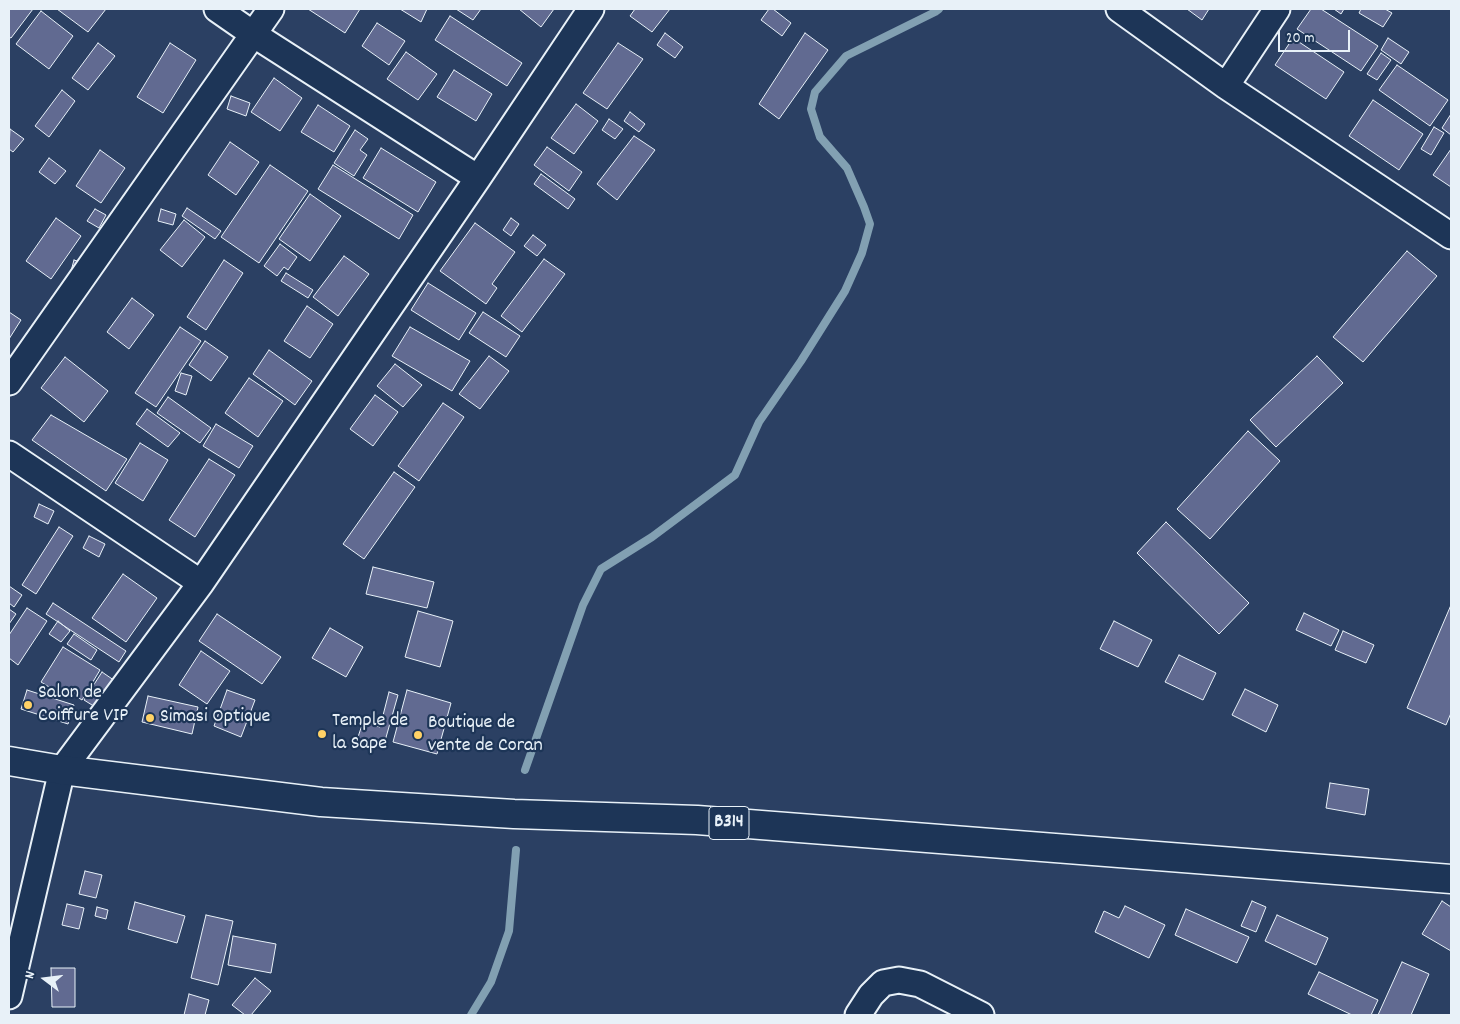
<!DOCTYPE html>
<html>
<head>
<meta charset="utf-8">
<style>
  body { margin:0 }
  #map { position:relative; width:1460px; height:1024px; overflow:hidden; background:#2b4063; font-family:Dekko,sans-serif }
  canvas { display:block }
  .frame { position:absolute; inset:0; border:10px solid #e8f1f8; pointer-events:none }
  .north { position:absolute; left:20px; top:954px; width:50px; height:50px; -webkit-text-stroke:4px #1d3557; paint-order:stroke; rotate:285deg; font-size:14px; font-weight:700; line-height:20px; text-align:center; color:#e8f1f8 }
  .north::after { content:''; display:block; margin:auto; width:18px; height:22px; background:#e8f1f8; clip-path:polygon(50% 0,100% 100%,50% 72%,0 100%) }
  .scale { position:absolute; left:1278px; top:30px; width:72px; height:22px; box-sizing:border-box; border:2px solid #e8f1f8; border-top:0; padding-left:6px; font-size:15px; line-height:18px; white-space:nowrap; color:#e8f1f8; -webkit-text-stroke:4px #1d3557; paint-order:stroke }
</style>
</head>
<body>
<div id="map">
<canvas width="1460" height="1024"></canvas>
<div class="frame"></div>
<div class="north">N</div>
<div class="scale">20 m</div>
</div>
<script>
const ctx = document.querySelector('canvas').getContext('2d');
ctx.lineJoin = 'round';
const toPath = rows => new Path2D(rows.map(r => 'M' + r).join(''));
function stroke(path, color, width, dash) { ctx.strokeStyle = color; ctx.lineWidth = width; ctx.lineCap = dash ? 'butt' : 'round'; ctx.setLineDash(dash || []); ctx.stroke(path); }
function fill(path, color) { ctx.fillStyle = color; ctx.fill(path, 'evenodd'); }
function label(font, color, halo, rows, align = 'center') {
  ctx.font = font + ' Dekko,sans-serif'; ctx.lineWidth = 4.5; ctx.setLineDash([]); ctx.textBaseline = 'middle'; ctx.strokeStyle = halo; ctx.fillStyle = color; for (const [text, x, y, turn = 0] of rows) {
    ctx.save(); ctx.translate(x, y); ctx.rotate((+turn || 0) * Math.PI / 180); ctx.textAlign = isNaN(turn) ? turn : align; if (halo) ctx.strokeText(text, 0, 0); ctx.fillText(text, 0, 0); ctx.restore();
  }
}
const stream = toPath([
  [525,770,583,605,601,569,652,537,735,475,759,422,801,361,845,291,862,253,870,224,864,207,847,168,820,137,811,109,815,92,846,56,935,12,939,9],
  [471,1015,491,982,509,931,516,850]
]);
const building = toPath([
  [9,9,33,9,11,38,9,37,9,9],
  [57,9,106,9,88,32,57,9],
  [308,9,360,9,345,33,308,9],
  [400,9,427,9,421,22,400,9],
  [456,9,481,9,473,20,456,9],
  [519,9,554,9,541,27,519,9],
  [635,9,670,9,652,32,630,16,635,9],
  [769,9,773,9,791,23,782,36,761,20,769,9],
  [1187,9,1209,9,1202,20,1187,9],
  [1311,9,1321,9,1378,46,1361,71,1297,29,1311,9],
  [1334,9,1344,9,1341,14,1334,9],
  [1361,9,1385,9,1392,13,1383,27,1359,13,1361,9],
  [41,11,73,36,49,69,16,44,41,11],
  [450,16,522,63,507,86,435,40,450,16],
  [377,23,405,41,389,65,362,46,377,23],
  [665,33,683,47,675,58,657,45,665,33],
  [805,33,828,50,779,119,759,104,805,33],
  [1293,38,1344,72,1326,99,1275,65,1293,38],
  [1388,38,1409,52,1401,64,1381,50,1388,38],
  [98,43,115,56,88,90,72,78,98,43],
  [170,43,196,60,163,113,137,97,170,43],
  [618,43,643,59,607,109,583,93,618,43],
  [406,52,437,74,418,100,387,79,406,52],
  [1381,53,1391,60,1377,80,1367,74,1381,53],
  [1397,65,1448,100,1430,126,1379,90,1397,65],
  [454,70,492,94,476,121,437,97,454,70],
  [274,78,302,98,280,131,251,112,274,78],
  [62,90,75,101,49,137,35,126,62,90],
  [231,96,250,103,246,116,227,109,231,96],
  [1373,100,1423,134,1399,170,1349,136,1373,100],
  [576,104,598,121,574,154,551,138,576,104],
  [318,105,350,126,334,152,301,132,318,105],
  [630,112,645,124,639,132,624,121,630,112],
  [1451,114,1451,135,1442,128,1451,114],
  [609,119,623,129,615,139,602,130,609,119],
  [1434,127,1444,133,1431,155,1421,149,1434,127],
  [10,129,24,139,13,152,9,149,10,129],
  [355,130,368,139,360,150,367,155,354,176,334,163,355,130],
  [634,136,655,150,617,200,597,184,634,136],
  [230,142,259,162,236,195,208,175,230,142],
  [547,147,582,172,569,191,534,165,547,147],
  [381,148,436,182,418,212,363,178,381,148],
  [1451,149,1451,187,1433,175,1451,149],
  [100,150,125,168,101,203,76,186,100,150],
  [49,158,66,171,55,184,39,172,49,158],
  [270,165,308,191,259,263,221,237,270,165],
  [333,165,413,215,399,239,318,189,333,165],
  [541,174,575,199,568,209,534,184,541,174],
  [310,194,341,216,310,261,279,239,310,194],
  [187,208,221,231,215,239,182,216,187,208],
  [95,209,106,215,99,228,87,221,95,209],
  [161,209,176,214,173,225,158,221,161,209],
  [56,218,81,236,51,279,26,261,56,218],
  [511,218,519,224,511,236,503,230,511,218],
  [184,220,205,237,182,267,160,250,184,220],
  [475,223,515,252,492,284,497,288,486,304,440,271,475,223],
  [533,235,546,245,537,256,524,246,533,235],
  [280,244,297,257,288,270,284,267,277,276,264,266,280,244],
  [1407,251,1437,276,1363,362,1333,337,1407,251],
  [344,256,369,274,338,316,313,297,344,256],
  [544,259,565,274,522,332,501,316,544,259],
  [74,260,83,263,80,273,71,271,74,260],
  [224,260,243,273,206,330,187,317,224,260],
  [286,273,313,290,308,298,281,281,286,273],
  [428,283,476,313,459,340,411,310,428,283],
  [132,298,154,315,129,349,107,332,132,298],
  [307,306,333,324,310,358,284,341,307,306],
  [9,312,21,320,9,339,9,312],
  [483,312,520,336,506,357,469,333,483,312],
  [180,327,201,341,156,407,135,393,180,327],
  [410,327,470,361,452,391,392,356,410,327],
  [205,341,228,357,211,381,189,365,205,341],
  [269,350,312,381,295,405,253,374,269,350],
  [489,356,509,371,480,409,459,394,489,356],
  [1317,356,1343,383,1276,447,1250,420,1317,356],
  [65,357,108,391,84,422,41,388,65,357],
  [395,364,422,385,403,407,377,386,395,364],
  [181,373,192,376,186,395,175,391,181,373],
  [249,378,283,401,258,437,225,413,249,378],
  [375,395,398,412,373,446,350,429,375,395],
  [168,397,211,428,200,443,157,413,168,397],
  [443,403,464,417,419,481,398,466,443,403],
  [147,409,180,433,168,447,136,424,147,409],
  [51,415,127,459,106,491,32,440,51,415],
  [216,424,253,446,239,468,203,446,216,424],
  [1248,431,1280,461,1210,539,1177,509,1248,431],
  [140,443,168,460,143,501,115,483,140,443],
  [209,459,235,475,195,537,169,520,209,459],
  [394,472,415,487,364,559,343,544,394,472],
  [39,504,54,511,48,524,34,517,39,504],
  [1166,522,1249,603,1219,634,1137,553,1166,522],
  [59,527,73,536,36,594,22,585,59,527],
  [89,536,105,544,99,557,83,548,89,536],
  [373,567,434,582,427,608,366,594,373,567],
  [123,574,157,598,126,642,92,618,123,574],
  [9,586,22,595,14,607,9,603,9,586],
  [53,603,126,651,119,662,46,614,53,603],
  [1451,605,1451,713,1446,725,1407,708,1451,605],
  [27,608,47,621,18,665,9,658,9,635,27,608],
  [9,609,16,614,9,624,9,609],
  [418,611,453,621,440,667,405,657,418,611],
  [1304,613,1339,630,1331,646,1296,630,1304,613],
  [217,614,281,657,262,684,199,641,217,614],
  [58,621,70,631,61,642,49,634,58,621],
  [1114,621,1152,640,1138,667,1100,649,1114,621],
  [330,628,363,647,346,677,312,658,330,628],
  [1343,631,1374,645,1366,663,1335,650,1343,631],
  [74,634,97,650,91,660,67,644,74,634],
  [63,647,100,670,82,700,66,690,62,695,41,682,63,647],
  [201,651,230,671,207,704,179,685,201,651],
  [1179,655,1216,673,1203,700,1165,682,1179,655],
  [102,672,118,683,100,710,84,700,102,672],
  [1245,689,1278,705,1266,732,1232,715,1245,689],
  [27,690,74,705,68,724,21,709,27,690],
  [227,690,255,700,241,737,214,726,227,690],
  [407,690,451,703,437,754,393,742,407,690],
  [389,692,398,695,383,748,357,740,363,722,380,727,389,692],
  [148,696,198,707,192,734,142,722,148,696],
  [1330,783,1369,789,1365,815,1326,808,1330,783],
  [85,871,102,875,96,898,79,894,85,871],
  [1252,901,1266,907,1256,932,1241,926,1252,901],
  [1442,901,1451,907,1451,951,1422,934,1442,901],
  [135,902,185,916,177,943,128,929,135,902],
  [67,904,84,908,79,929,62,925,67,904],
  [1125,906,1165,925,1149,958,1095,932,1104,911,1119,918,1125,906],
  [97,907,108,910,106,919,95,916,97,907],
  [1186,909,1249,937,1237,963,1175,935,1186,909],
  [206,915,233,921,218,985,191,978,206,915],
  [1277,915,1328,938,1316,965,1265,941,1277,915],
  [233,936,276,944,271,973,228,965,233,936],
  [1402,962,1429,974,1411,1015,1378,1015,1402,962],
  [51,968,75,968,75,1007,52,1007,51,968],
  [1319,972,1378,1000,1371,1015,1352,1015,1308,994,1319,972],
  [255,978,271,991,251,1015,245,1015,232,1005,255,978],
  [189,994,209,1000,205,1015,184,1015,189,994]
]);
const street = toPath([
  [217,9,253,34,478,178],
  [1119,9,1226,86,1451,236],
  [1226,86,1277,9],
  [9,382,271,9],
  [9,454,201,583],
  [9,996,62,770,201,583,478,178,591,9],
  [858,1015,871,995,883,983,899,980,920,984,981,1015]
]);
const primary = toPath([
  [9,761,62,770,321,802,514,814,697,820,1451,879]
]);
const markers = [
  [28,705,5,"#ffd166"],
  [150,718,5,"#ffd166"],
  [322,734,5,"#ffd166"],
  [418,735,5,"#ffd166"]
];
const shields = [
  [729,823,40]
];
const shieldNames = [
  ["B314",729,823]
];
const poiNames = [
  ["Salon de",38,694],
  ["Coiffure VIP",38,717],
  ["Simasi Optique",160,718],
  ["Temple de",332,722],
  ["la Sape",332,745],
  ["Boutique de",428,724],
  ["vente de Coran",428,747]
];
stroke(stream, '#82a0b2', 8);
fill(building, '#616a91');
stroke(building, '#e8f1f8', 1);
stroke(street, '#e8f1f8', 29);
stroke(primary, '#e8f1f8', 31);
stroke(street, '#1d3557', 25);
stroke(primary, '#1d3557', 28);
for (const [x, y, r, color] of markers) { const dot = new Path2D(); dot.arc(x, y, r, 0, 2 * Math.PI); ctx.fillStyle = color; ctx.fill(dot); stroke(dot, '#1d3557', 2); }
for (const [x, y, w] of shields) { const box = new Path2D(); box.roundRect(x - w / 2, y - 16.5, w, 33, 4); ctx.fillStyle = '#1d3557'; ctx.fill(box); stroke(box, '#e8f1f8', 1); }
label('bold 19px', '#e8f1f8', null, shieldNames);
label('20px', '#e8f1f8', '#1d3557', poiNames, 'left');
</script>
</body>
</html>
